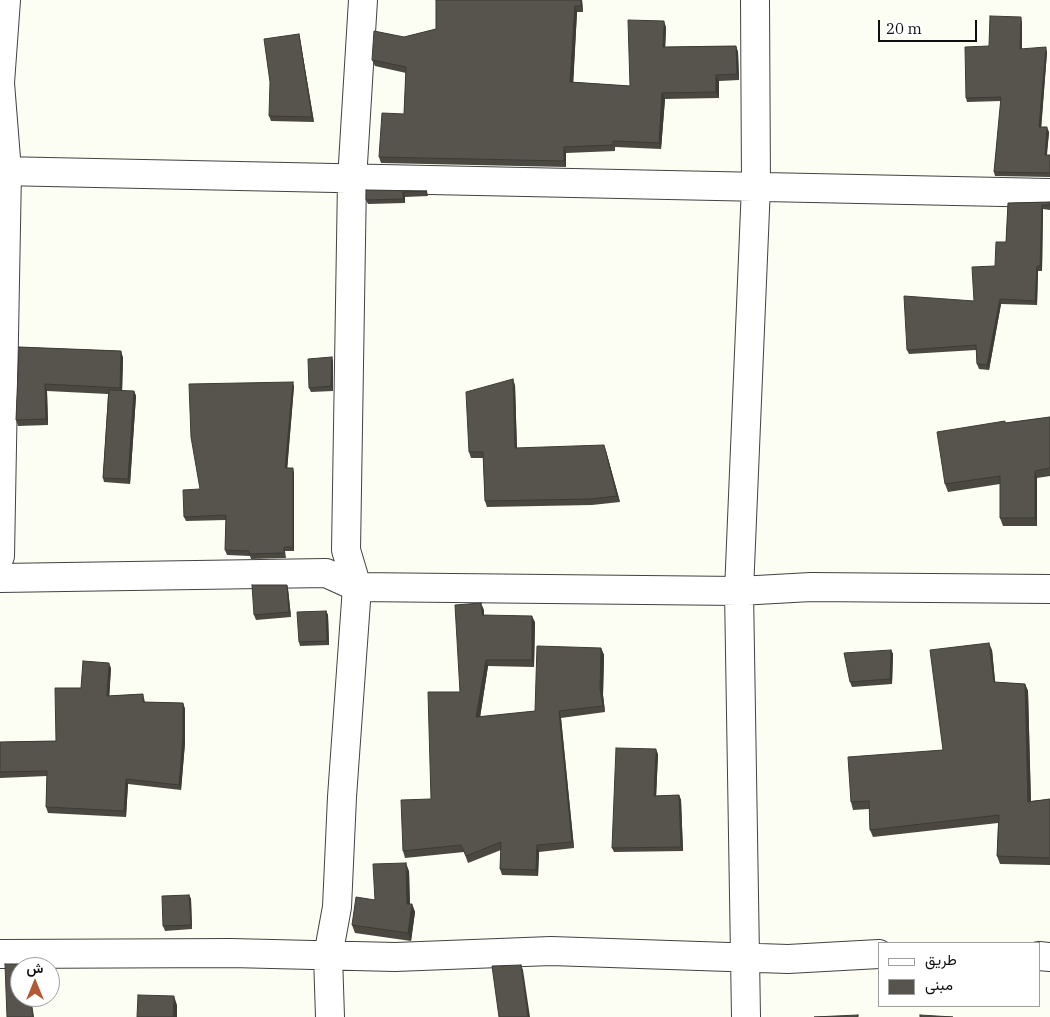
<!DOCTYPE html>
<html>
<head>
<meta charset="utf-8">
<style>
  body { margin:0 }
  #map { position:relative; width:1050px; height:1017px; overflow:hidden; background:#fcfef3; font-family:"IBM Plex Serif",Vazirmatn,serif }
  canvas { display:block }
  .legend { position:absolute; left:878px; top:942px; width:162px; height:65px; box-sizing:border-box; background:#fff; border:1px solid #9f9f9f; margin:0; padding:6px 9px; list-style:none; font-size:15px; color:#0f0f0f }
  .legend li { display:flex; align-items:center; gap:10px; height:25px }
  .legend b { width:25px; border:1px solid #9f9f9f }
  .north { position:absolute; left:10px; top:957px; width:50px; height:50px; box-sizing:border-box; background:#fff; border:1px solid #9f9f9f; border-radius:50%; rotate:0deg; font-size:14px; font-weight:700; line-height:20px; text-align:center; color:#0f0f0f }
  .north::after { content:''; display:block; margin:auto; width:18px; height:22px; background:#b15836; clip-path:polygon(50% 0,100% 100%,50% 72%,0 100%) }
  .scale { position:absolute; left:878px; top:20px; width:99px; height:22px; box-sizing:border-box; border:2px solid #0f0f0f; border-top:0; padding-left:6px; font-size:15px; line-height:18px; white-space:nowrap; color:#0f0f0f; -webkit-text-stroke:4px #fff; paint-order:stroke }
</style>
</head>
<body>
<div id="map">
<canvas width="1050" height="1017"></canvas>
<ul class="legend">
<li><b style="height:6px;background:#fff"></b>طريق</li>
<li><b style="height:14px;background:#57544d"></b>مبنى</li>
</ul>
<div class="north">ش</div>
<div class="scale">20 m</div>
</div>
<script>
const ctx = document.querySelector('canvas').getContext('2d');
ctx.lineJoin = 'round';
const toPath = rows => new Path2D(rows.map(r => 'M' + r).join(''));
function stroke(path, color, width, dash) { ctx.strokeStyle = color; ctx.lineWidth = width; ctx.lineCap = dash ? 'butt' : 'round'; ctx.setLineDash(dash || []); ctx.stroke(path); }
function fill(path, color) { ctx.fillStyle = color; ctx.fill(path, 'evenodd'); }
const minor = toPath([
  [0,171,1050,193],
  [0,556,7,171,0,83,6,0],
  [0,578,326,573,357,587,739,591,811,587,1050,589],
  [0,954,231,953,395,957,551,951,788,959,879,954],
  [1039,956,1050,957],
  [330,1017,328,956,337,907,342,797,357,587,346,550,352,180,363,0],
  [746,1017,739,591,756,186,755,0]
]);
const wall = toPath([
  [436,0,582,0,583,12,577,12,573,82,630,86,666,27,665,47,736,46,738,52,739,80,719,81,719,98,665,99,661,149,615,147,615,151,566,153,566,167,381,163,379,157,404,114,406,73,375,66,372,60,404,37,436,29],
  [1022,22,1022,49,1047,52,1041,127,1049,132,1047,155,1050,155,1050,177,995,176,994,172,1001,101,967,102,966,98,989,46],
  [299,34,300,39,314,122,271,121,269,116],
  [366,190,427,191,428,196,405,197,405,203,368,204,366,200],
  [1050,202,1050,210,1043,209,1042,271,1038,271,1037,305,1001,304,989,370,979,369,977,364,976,350,909,354,907,350,974,301,995,266,1006,242,1008,203],
  [19,347,121,351,123,358,122,391,134,391,136,396,130,484,104,482,103,478,108,394,47,391,48,425,18,426,16,420],
  [332,357,333,362,333,391,311,392,309,388],
  [515,385,517,448,606,451,620,502,592,505,487,507,485,501,483,458,471,458,469,452],
  [294,386,287,468,294,473,294,551,285,551,286,558,251,559,250,556,227,555,225,550,226,520,186,521,184,517,200,489],
  [1050,417,1050,476,1037,478,1037,526,1003,526,1000,518,1000,484,948,492,945,484,1005,423],
  [287,585,288,589,291,617,256,620,254,615],
  [484,610,484,615,535,622,534,667,488,666,480,717,535,711,601,648,604,655,603,695,605,712,561,718,574,848,539,852,538,876,502,875,500,869,501,850,468,863,464,852,405,858,403,851,431,799,460,692],
  [326,611,328,615,329,645,300,646,299,642],
  [891,650,893,654,892,684,852,687,850,682],
  [992,650,995,682,1025,684,1028,691,1031,801,1050,799,1050,865,1000,864,997,856,998,823,873,837,870,830,869,809,853,810,851,802,943,750],
  [111,668,109,696,143,694,145,702,183,703,185,709,185,743,181,790,128,784,126,817,48,813,46,807,47,776,0,778,0,742,56,741,81,688],
  [658,754,656,796,679,795,681,800,683,851,614,852,612,848],
  [409,871,410,904,412,904,415,912,411,941,355,933,352,925,375,900],
  [189,895,191,899,192,929,165,931,163,926]
]);
const shadedWall = toPath([
  [581,0,582,0,583,12,581,6],
  [575,6,577,12,573,88,570,82],
  [1021,17,1022,22,1022,53,1020,49],
  [664,21,666,27,665,53,663,47],
  [299,34,300,39,314,122,312,117],
  [736,46,738,52,739,80,737,74],
  [1046,47,1047,52,1041,131,1039,127],
  [716,75,719,81,719,98,716,92],
  [662,93,665,99,661,149,659,143],
  [1047,127,1049,132,1046,160,1045,155],
  [564,147,566,153,566,167,564,161],
  [403,192,405,197,405,203,403,199],
  [1042,205,1043,209,1042,271,1040,266],
  [1037,266,1038,271,1037,305,1035,301],
  [1000,299,1001,304,989,370,987,365],
  [121,351,123,358,122,394,120,388],
  [332,357,333,362,333,391,331,386],
  [513,379,515,385,517,454,515,448],
  [293,382,294,386,287,472,285,468],
  [45,384,47,391,48,425,46,419],
  [134,391,136,396,130,484,128,479],
  [604,445,606,451,620,502,617,496],
  [293,468,294,473,294,551,293,547],
  [1035,471,1037,478,1037,526,1035,518],
  [287,585,288,589,291,617,289,612],
  [481,603,484,610,484,622,482,615],
  [326,611,328,615,329,645,327,641],
  [532,616,535,622,534,667,532,660],
  [989,643,992,650,996,690,994,682],
  [601,648,604,655,603,695,605,712,603,706,600,689],
  [891,650,893,654,892,684,890,679],
  [486,660,488,666,479,724,476,717],
  [109,663,111,668,109,702,107,696],
  [1025,684,1028,691,1031,809,1028,802],
  [183,703,185,709,185,743,181,790,179,785],
  [559,711,561,718,574,848,572,842],
  [656,749,658,754,656,800,654,796],
  [126,779,128,784,126,817,124,811],
  [679,795,681,800,683,851,681,847],
  [537,845,539,852,538,876,536,870],
  [406,863,409,871,410,912,407,904],
  [189,895,191,899,192,929,191,925],
  [412,904,415,912,411,941,408,933],
  [521,965,523,970,530,1017,528,1017],
  [174,996,177,1005,177,1017,173,1017],
  [30,997,31,997,34,1017,33,1017]
]);
const building = toPath([
  [436,0,581,0,581,6,575,6,570,82,630,86,628,20,664,21,663,47,736,46,737,74,716,75,716,92,662,93,659,143,613,141,613,145,564,147,564,161,379,157,382,113,404,114,406,67,372,60,374,31,404,37,436,29,436,0],
  [990,16,1021,17,1020,49,1046,47,1039,127,1047,127,1045,155,1050,155,1050,173,994,172,1001,97,966,98,965,47,989,46,990,16],
  [299,34,312,117,269,116,270,82,264,39,299,34],
  [366,190,427,191,403,192,403,199,366,200,366,190],
  [1050,202,1050,205,1042,205,1040,266,1037,266,1035,301,1000,299,987,365,977,364,976,345,907,350,904,296,974,301,972,267,995,266,996,242,1006,242,1008,203,1050,202],
  [19,347,121,351,120,388,45,384,46,419,16,420,19,347],
  [332,357,331,386,309,388,308,359,332,357],
  [513,379,515,448,604,445,617,496,590,499,485,501,483,452,469,452,466,392,513,379],
  [293,382,285,468,293,468,293,547,284,547,284,553,249,554,249,551,225,550,226,515,184,517,183,490,200,489,191,437,189,384,293,382],
  [109,390,134,391,128,479,103,478,109,390],
  [1050,417,1050,468,1035,471,1035,518,1000,518,1000,476,945,484,937,432,1005,421,1005,423,1050,417],
  [252,585,287,585,289,612,254,615,252,585],
  [481,603,482,615,532,616,532,660,486,660,476,717,535,711,537,646,601,648,600,689,603,706,559,711,572,842,537,845,536,870,500,869,501,842,466,856,461,845,403,851,401,800,431,799,428,692,460,692,455,605,481,603],
  [326,611,327,641,299,642,297,612,326,611],
  [989,643,994,682,1025,684,1028,802,1050,799,1050,858,997,856,999,815,870,830,869,801,851,802,848,757,943,750,930,650,989,643],
  [891,650,890,679,850,682,844,653,891,650],
  [83,661,109,663,107,696,143,694,143,702,183,703,183,737,179,785,126,779,124,811,46,807,47,771,0,772,0,742,56,741,55,688,81,688,83,661],
  [616,748,656,749,654,796,679,795,681,847,612,848,616,748],
  [406,863,407,904,412,904,408,933,352,925,356,897,375,900,373,864,406,863],
  [189,895,191,925,163,926,162,896,189,895],
  [5,964,25,964,25,967,20,967,20,997,30,997,33,1017,7,1017,5,964],
  [521,965,528,1017,499,1017,492,966,521,965],
  [138,995,174,996,173,1017,137,1017,138,995],
  [858,1015,858,1017,814,1017,858,1015],
  [920,1015,953,1017,920,1017,920,1015]
]);
stroke(minor, '#424242', 30);
stroke(minor, '#fff', 28);
fill(wall, '#4b4842');
fill(shadedWall, '#3d3b36');
fill(building, '#57544d');
stroke(building, '#3d3b36', 1);
</script>
</body>
</html>
